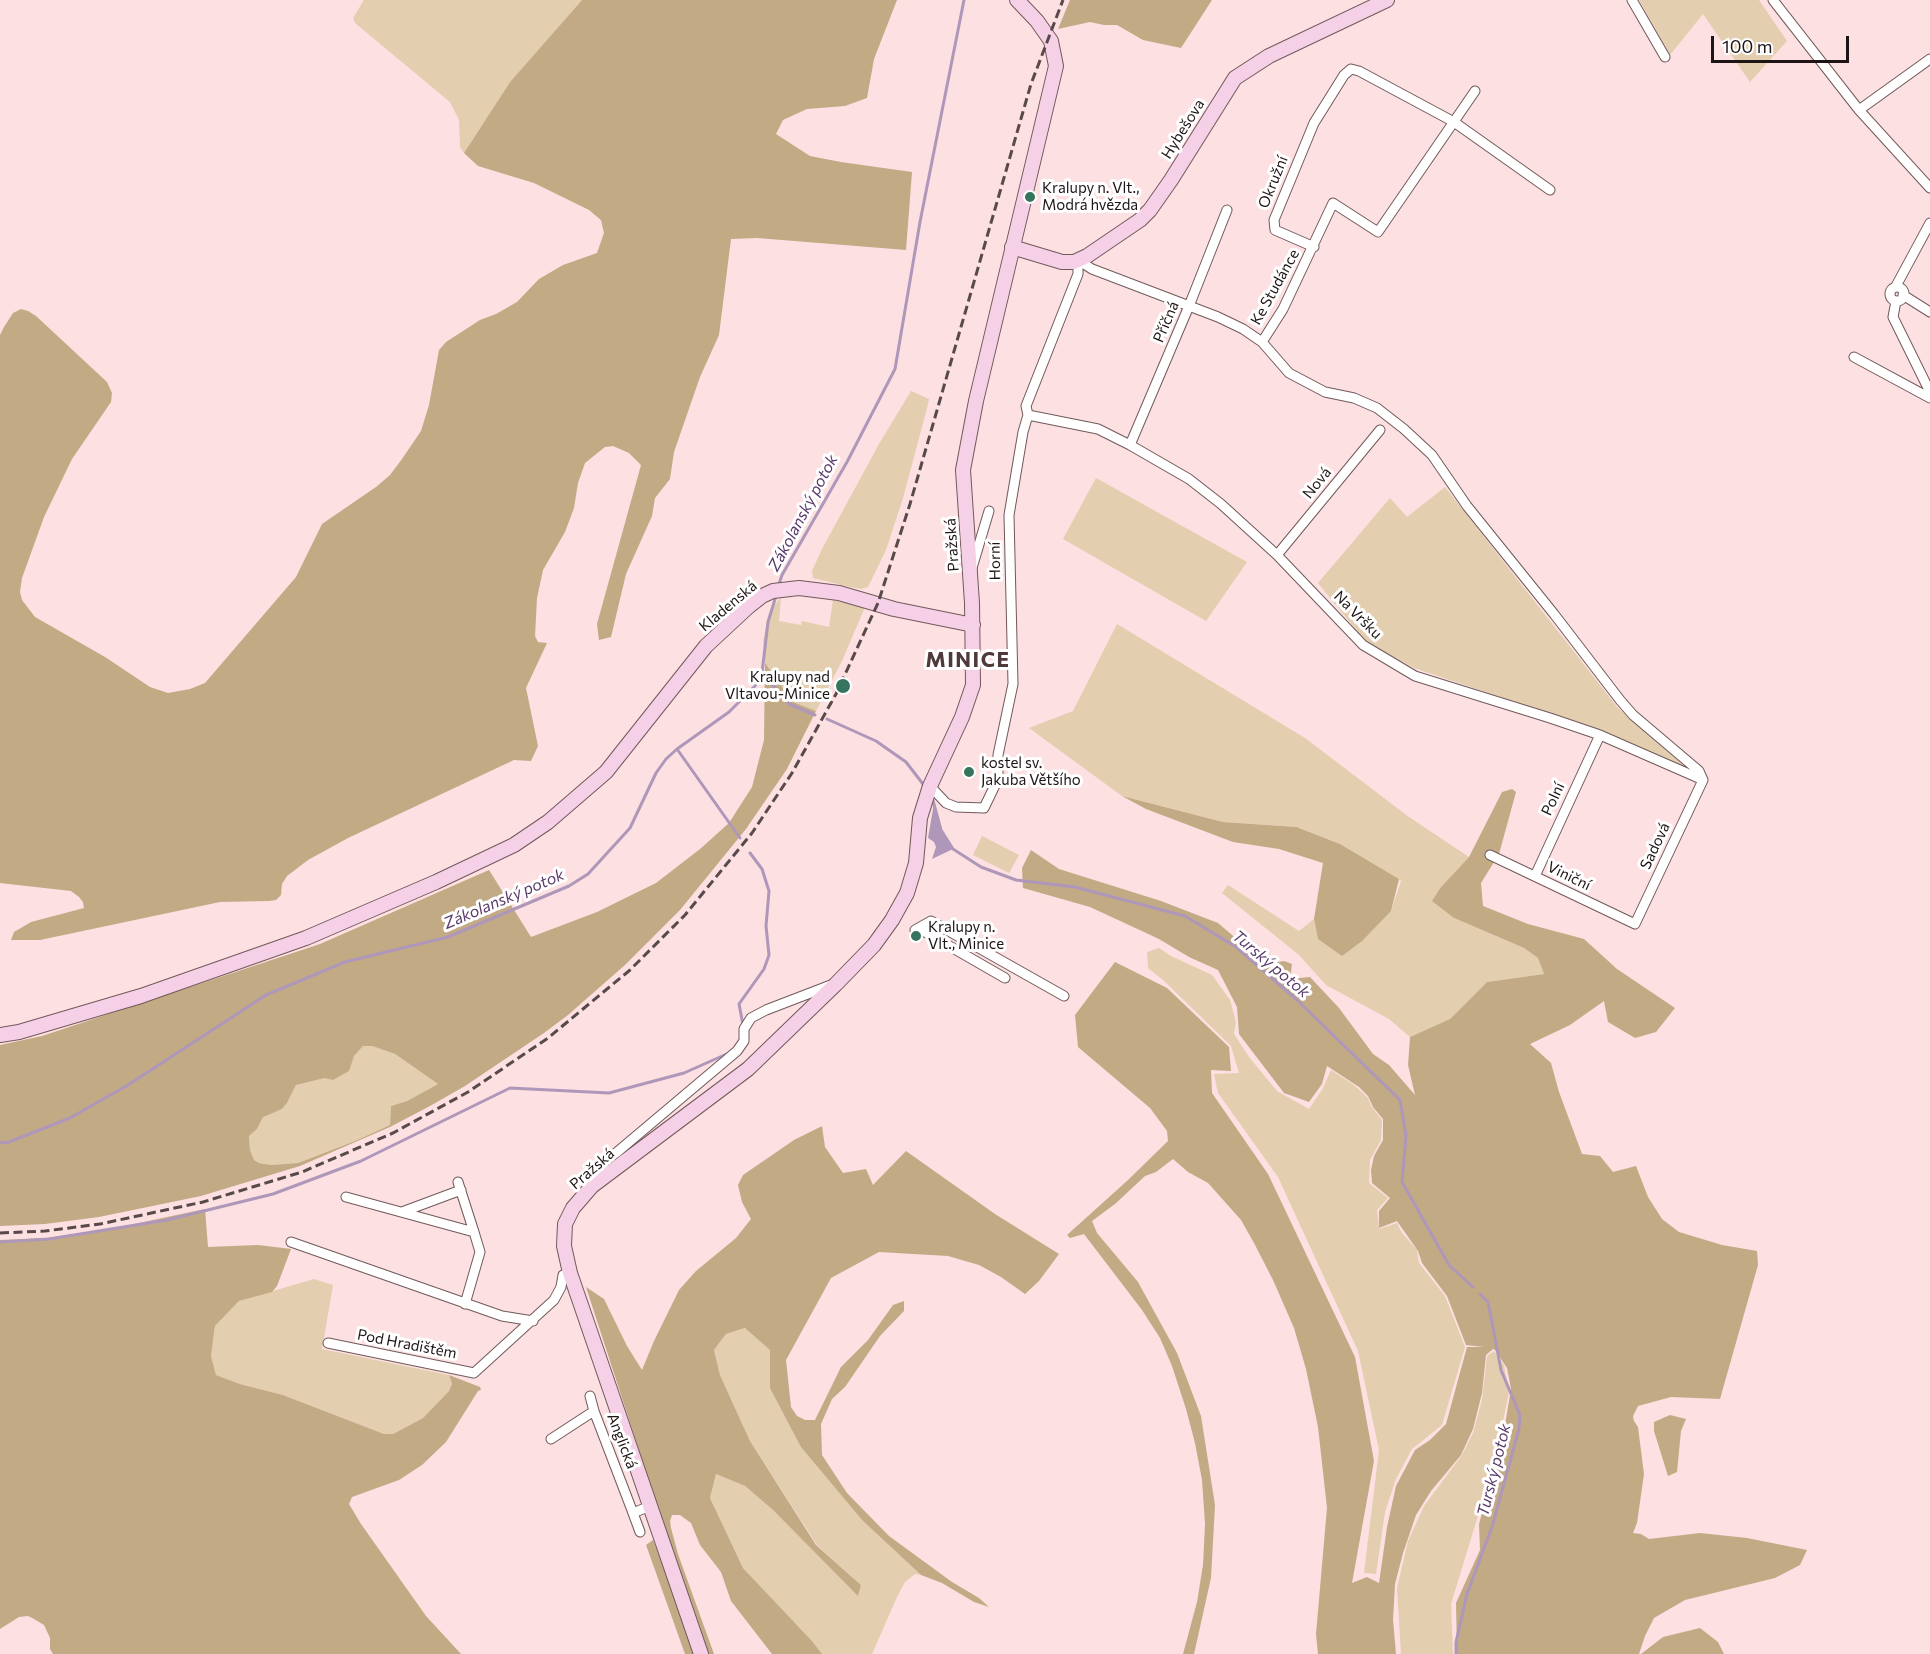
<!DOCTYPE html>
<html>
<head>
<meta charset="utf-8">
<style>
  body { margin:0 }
  #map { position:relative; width:1930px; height:1654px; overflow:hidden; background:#fde0e1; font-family:Commissioner,sans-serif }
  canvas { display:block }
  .scale { position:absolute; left:1711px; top:36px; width:138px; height:27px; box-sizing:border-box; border:3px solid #1e1415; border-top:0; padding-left:8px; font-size:18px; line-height:21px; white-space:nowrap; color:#1e1415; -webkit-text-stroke:4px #fff; paint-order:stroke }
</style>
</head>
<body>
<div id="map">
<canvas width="1930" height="1654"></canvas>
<div class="scale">100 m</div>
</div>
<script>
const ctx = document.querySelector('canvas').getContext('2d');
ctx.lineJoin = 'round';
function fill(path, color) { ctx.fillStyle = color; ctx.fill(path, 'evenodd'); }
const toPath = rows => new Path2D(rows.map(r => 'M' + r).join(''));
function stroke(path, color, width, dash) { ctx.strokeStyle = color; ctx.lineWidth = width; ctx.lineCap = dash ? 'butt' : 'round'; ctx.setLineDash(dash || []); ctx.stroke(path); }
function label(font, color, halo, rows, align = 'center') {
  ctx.font = font + ' Commissioner,sans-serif'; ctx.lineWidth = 6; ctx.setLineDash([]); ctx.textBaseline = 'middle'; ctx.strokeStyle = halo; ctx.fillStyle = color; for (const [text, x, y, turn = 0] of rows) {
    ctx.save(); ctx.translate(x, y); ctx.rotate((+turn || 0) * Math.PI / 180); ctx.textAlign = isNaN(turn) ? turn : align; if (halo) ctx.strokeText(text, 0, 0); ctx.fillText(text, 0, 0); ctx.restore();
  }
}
const green = toPath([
  [364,0,582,0,510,82,464,153,460,147,459,120,450,102,355,23,353,18],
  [1639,0,1759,0,1787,41,1750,82,1703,14,1670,55],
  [911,391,929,399,927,408,903,498,886,550,868,587,861,589,850,587,813,578,812,571,822,549,879,444],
  [1096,478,1247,562,1206,621,1063,539],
  [1445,487,1618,708,1682,763,1683,768,1608,733,1414,668,1367,643,1318,583,1390,498,1407,517],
  [781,596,779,621,801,625,802,621,829,627,833,600,865,607,842,661,816,711,793,702,765,663,763,642,768,616],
  [1117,624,1305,738,1409,817,1469,857,1441,887,1454,918,1524,948,1538,958,1544,974,1487,982,1450,1019,1410,1037,1389,1019,1326,985,1299,955,1222,893,1228,885,1299,931,1314,919,1318,939,1391,911,1401,881,1405,883,1340,844,1298,827,1223,822,1122,796,1029,728,1073,711],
  [982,836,1019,855,1009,873,973,855],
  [1159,948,1171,956,1212,975,1230,1000,1236,1022,1234,1034,1249,1057,1277,1091,1309,1109,1322,1090,1331,1070,1354,1085,1368,1098,1371,1106,1382,1120,1381,1140,1370,1160,1369,1183,1388,1198,1377,1210,1379,1229,1397,1223,1402,1233,1417,1250,1419,1263,1445,1296,1465,1347,1442,1425,1412,1449,1396,1479,1385,1512,1376,1574,1364,1573,1379,1450,1358,1351,1278,1177,1218,1093,1214,1074,1239,1073,1231,1046,1163,980,1148,968,1147,952],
  [363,1046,372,1046,395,1054,438,1084,407,1101,391,1106,390,1125,355,1141,298,1163,271,1165,259,1163,254,1160,250,1150,249,1136,257,1129,263,1116,282,1109,287,1103,296,1085,325,1078,354,1056],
  [314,1279,333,1285,322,1349,449,1375,452,1384,449,1391,423,1418,393,1434,384,1434,283,1395,240,1384,216,1375,211,1356,215,1326,239,1301],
  [746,1328,770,1350,770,1388,863,1521,921,1575,915,1574,905,1582,897,1597,872,1654,822,1654,812,1641,743,1568,710,1498,716,1474,745,1486,773,1510,858,1595,861,1585,817,1545,750,1441,720,1375,714,1350,726,1334],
  [1494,1351,1504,1365,1509,1392,1495,1460,1451,1604,1453,1654,1401,1654,1397,1588,1408,1541,1424,1506,1462,1455,1473,1433,1482,1400,1487,1356]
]);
const forest = toPath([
  [582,0,897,0,874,59,867,98,845,106,807,109,783,120,776,134,810,156,841,162,912,172,906,250,757,238,731,239,719,335,700,377,674,452,670,479,655,498,652,516,626,574,611,637,599,640,597,624,641,465,629,453,613,446,605,447,585,463,578,483,574,508,565,532,543,570,537,598,535,636,538,642,547,643,526,688,538,746,531,761,514,760,348,838,308,860,287,876,282,884,281,895,276,900,269,901,220,902,40,940,11,940,14,932,31,922,84,908,83,902,79,897,71,891,0,883,0,335,4,327,13,313,21,309,28,311,36,316,107,382,112,393,111,402,72,459,44,517,22,578,20,592,22,600,35,617,105,657,150,687,168,693,190,689,205,683,296,577,322,524,376,487,390,475,402,459,421,431,429,405,439,350,446,342,480,320,496,314,517,302,539,279,563,265,597,253,604,233,601,220,589,210,534,183,478,166,464,153,510,82],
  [1070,0,1212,0,1181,48,1143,40,1117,25,1104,25,1090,22,1058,29],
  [765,663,793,702,816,711,787,769,746,829,680,910,625,965,568,1015,544,1033,465,1086,430,1106,390,1127,300,1166,201,1196,99,1217,45,1224,0,1226,0,1045,42,1036,320,944,489,870,531,937,597,912,656,883,700,849,729,823,752,787,764,740],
  [363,1046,372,1046,395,1054,438,1084,407,1101,391,1106,390,1125,355,1141,298,1163,271,1165,259,1163,254,1160,250,1150,249,1136,257,1129,263,1117,282,1109,287,1103,296,1085,325,1078,333,1080,349,1071,354,1056],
  [1512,789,1516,792,1499,854,1481,883,1483,906,1528,924,1584,939,1617,969,1675,1008,1656,1032,1635,1038,1608,1022,1604,1001,1570,1025,1530,1044,1551,1063,1559,1092,1582,1154,1600,1156,1613,1172,1636,1166,1648,1197,1662,1219,1679,1232,1722,1245,1757,1251,1758,1265,1720,1399,1671,1397,1638,1406,1633,1416,1634,1421,1638,1427,1644,1474,1637,1523,1633,1533,1641,1534,1649,1539,1700,1533,1747,1538,1807,1550,1800,1565,1775,1578,1685,1600,1654,1618,1645,1636,1639,1654,1457,1654,1456,1603,1480,1550,1479,1524,1503,1437,1511,1389,1507,1368,1495,1350,1493,1349,1486,1355,1482,1393,1473,1429,1461,1455,1431,1491,1416,1515,1403,1553,1395,1584,1393,1620,1396,1654,1318,1654,1316,1634,1327,1508,1318,1427,1306,1369,1294,1328,1273,1280,1254,1243,1241,1220,1208,1183,1188,1172,1173,1159,1156,1172,1145,1176,1115,1204,1092,1221,1097,1233,1138,1282,1177,1353,1201,1416,1215,1505,1211,1578,1194,1654,1183,1654,1197,1602,1203,1565,1205,1524,1202,1480,1195,1443,1186,1409,1172,1366,1160,1338,1142,1310,1084,1234,1070,1238,1067,1235,1128,1180,1168,1141,1167,1131,1150,1108,1078,1047,1075,1015,1115,962,1167,988,1229,1047,1231,1071,1211,1070,1212,1093,1268,1174,1355,1357,1374,1461,1352,1583,1367,1577,1379,1583,1387,1527,1396,1486,1415,1450,1430,1440,1446,1424,1467,1347,1484,1347,1466,1345,1447,1296,1422,1263,1418,1251,1397,1221,1379,1228,1379,1211,1390,1198,1372,1183,1371,1170,1374,1156,1383,1140,1383,1119,1373,1107,1368,1096,1359,1087,1327,1066,1322,1084,1309,1102,1284,1093,1239,1034,1237,1007,1218,970,1189,957,1159,939,1090,907,1023,888,1022,868,1031,850,1059,869,1161,901,1218,923,1266,964,1284,961,1292,964,1290,979,1310,977,1339,1008,1373,1054,1389,1065,1415,1095,1408,1065,1410,1037,1450,1019,1487,982,1544,974,1538,958,1524,948,1454,918,1432,901,1441,887,1469,857,1502,792],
  [1122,796,1223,822,1297,827,1340,844,1399,879,1391,911,1362,941,1342,956,1318,939,1314,919,1323,863,1279,849,1233,842,1146,809],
  [822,1126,825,1147,843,1173,866,1169,873,1185,906,1151,995,1214,1059,1254,1039,1281,1025,1294,1001,1277,979,1265,948,1256,879,1252,831,1278,786,1360,791,1407,797,1416,805,1420,815,1420,841,1367,868,1340,893,1305,904,1301,904,1311,880,1336,845,1387,832,1399,821,1424,822,1455,847,1493,889,1536,952,1582,979,1598,989,1607,974,1602,942,1583,921,1575,863,1521,801,1447,770,1388,770,1350,745,1328,726,1334,714,1350,720,1375,750,1441,816,1545,861,1585,858,1596,773,1510,745,1486,716,1474,710,1498,743,1568,812,1641,822,1654,772,1654,731,1601,721,1572,700,1545,691,1523,680,1515,672,1515,670,1521,671,1528,678,1554,714,1654,705,1654,586,1287,604,1299,627,1346,642,1370,654,1341,679,1290,696,1271,736,1238,751,1219,742,1202,738,1185,743,1175,794,1140],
  [205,1209,208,1247,258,1245,291,1249,277,1286,272,1292,239,1301,215,1326,211,1356,216,1375,240,1384,283,1395,384,1434,393,1434,423,1418,449,1391,452,1384,449,1375,480,1387,481,1390,478,1391,446,1442,422,1465,399,1480,352,1497,349,1504,361,1524,426,1616,461,1654,53,1654,50,1649,50,1638,44,1625,34,1619,28,1616,19,1617,0,1629,0,1240,46,1238,101,1231],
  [1670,1415,1686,1419,1681,1431,1677,1472,1668,1476,1654,1431,1654,1422],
  [653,1540,690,1637,696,1654,685,1654,646,1545],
  [1700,1628,1718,1642,1724,1654,1641,1654,1663,1637]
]);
const water = toPath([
  [934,803,941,830,953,849,932,859,936,847,934,842,928,838]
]);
const stream = toPath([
  [778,587,782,575,847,462,895,369,920,222,964,0],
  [762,673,789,704,815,715],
  [827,719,876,741,906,762,923,784],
  [677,749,740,838],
  [932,797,941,830,953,849,981,867,1016,880,1075,887,1185,916,1236,947,1297,1000,1400,1100,1406,1136,1402,1182,1449,1265,1473,1287],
  [743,1025,739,1004,764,969,769,955,766,926,769,891,762,869,750,853],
  [0,1143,9,1142,70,1118,128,1085,266,995,345,962,448,937,569,886,588,874,630,828,656,773,666,759,677,749,729,712,755,686,762,673,768,622,776,596],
  [0,1242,49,1239,167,1220,273,1194,361,1161,510,1088,609,1093,684,1073,729,1053],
  [1456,1654,1456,1642,1467,1594,1492,1527,1519,1429,1520,1415,1501,1370,1488,1302,1480,1294]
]);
const street = toPath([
  [1632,0,1665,57],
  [1773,0,1859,110,1930,188],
  [1859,110,1930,59],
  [1314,247,1275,230,1274,220,1314,123,1344,75,1351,69,1359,71,1454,122,1550,190],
  [1078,260,1092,269,1218,317,1243,329,1262,342,1289,373,1325,392,1354,398,1377,408,1404,429,1432,455,1467,506,1554,614,1620,700,1633,715,1699,771,1703,780],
  [1896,286,1930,223],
  '1890 294a7 7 0 1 1 14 0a7 7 0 1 1-14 0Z',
  [1903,295,1930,312],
  [1896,301,1893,317,1930,392],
  [1262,342,1283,309,1333,203,1378,232,1475,91],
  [1854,357,1930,398],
  [1028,415,1098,429,1130,445,1189,479,1221,504,1277,555,1363,645,1415,676,1550,718,1600,735,1703,780],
  [1130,445,1189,306,1227,210],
  [1277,555,1380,430],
  [972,568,989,511],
  [930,786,946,803,956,807,984,808,998,779,998,755,1013,684,1009,515,1023,432,1028,415,1026,406,1078,274,1078,260],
  [1490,855,1635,924,1703,780],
  [1535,876,1600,735],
  [924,925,925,932,1005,978],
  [915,930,931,921,1064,996],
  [616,1153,737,1051,744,1041,744,1029,751,1018,766,1010,831,985],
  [458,1182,474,1232],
  [346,1197,474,1232,480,1252,465,1304],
  [402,1212,461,1190],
  [291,1242,502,1316,533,1321],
  [328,1343,474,1373,554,1300,561,1287,563,1275,570,1273],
  [590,1396,594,1411],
  [551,1439,594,1411,633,1513,650,1506],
  [633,1513,640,1532]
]);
const secondary = toPath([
  [1012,247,1062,262,1074,262,1087,256,1140,220,1150,210,1171,180,1235,78,1269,56,1387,0],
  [0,1035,19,1032,141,996,306,938,436,882,514,845,548,822,606,772,706,646,748,607,762,596,773,591,799,588,839,593,894,609,973,625],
  [701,1654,570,1273,564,1246,565,1224,573,1208,592,1186,748,1069,836,984,874,945,892,920,907,893,916,863,920,818,930,786,962,717,973,685,972,603,963,470,976,401,1056,66,1051,41,1037,21,1017,0]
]);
const rail = toPath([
  [0,1233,45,1231,100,1224,203,1202,302,1172,393,1133,468,1092,548,1038,630,970,685,915,752,833,792,773,836,694,878,603,910,504,1031,84,1063,0]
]);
const markers = [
  [1030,197,6,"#367460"],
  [843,686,8,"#367460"],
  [969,772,6,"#367460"],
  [916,936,6,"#367460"]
];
const streetNames = [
  ["Hybešova",1183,129,-58],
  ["Okružní",1273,182,-68],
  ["Ke Studánce",1275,287,-61],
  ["Příčná",1166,322,-67],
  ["Nová",1317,483,-51],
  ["Pražská",952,545,-94],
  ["Horní",995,561,-91],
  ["Kladenská",728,606,-40],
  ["Na Vršku",1358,615,45],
  ["Polní",1553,799,-65],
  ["Sadová",1655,846,-65],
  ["Viniční",1569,876,26],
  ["Pražská",592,1169,-41],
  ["Pod Hradištěm",407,1344,11],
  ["Anglická",622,1441,69]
];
const poiNames = [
  ["Kralupy n. Vlt.,",1042,188],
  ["Modrá hvězda",1042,205],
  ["Kralupy nad",830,677,"right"],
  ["Vltavou-Minice",830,694,"right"],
  ["kostel sv.",981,763],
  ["Jakuba Většího",981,780],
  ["Kralupy n.",928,927],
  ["Vlt., Minice",928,944]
];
const waterNames = [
  ["Zákolanský potok",803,513,-62],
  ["Zákolanský potok",504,899,-23],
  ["Turský potok",1271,964,40],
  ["Turský potok",1494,1470,-76]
];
const districtNames = [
  ["MINICE",968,660]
];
fill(green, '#e3ceaf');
fill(forest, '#c2aa85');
fill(water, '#af97ba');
stroke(stream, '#af97ba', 3);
stroke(street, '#71595a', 11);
stroke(secondary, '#71595a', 16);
stroke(street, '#fff', 9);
stroke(secondary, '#f6d0e7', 14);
stroke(rail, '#58494a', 3, [9, 4.5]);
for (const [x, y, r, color] of markers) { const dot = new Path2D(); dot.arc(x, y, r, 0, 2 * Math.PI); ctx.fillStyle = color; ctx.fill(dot); stroke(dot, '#fff', 2); }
label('15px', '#1e1415', '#fff', streetNames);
label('15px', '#1e1415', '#fff', poiNames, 'left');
label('italic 16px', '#593969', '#fff', waterNames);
ctx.letterSpacing = '1.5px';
label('bold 21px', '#4f393a', '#fff', districtNames);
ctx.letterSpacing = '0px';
</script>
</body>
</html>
